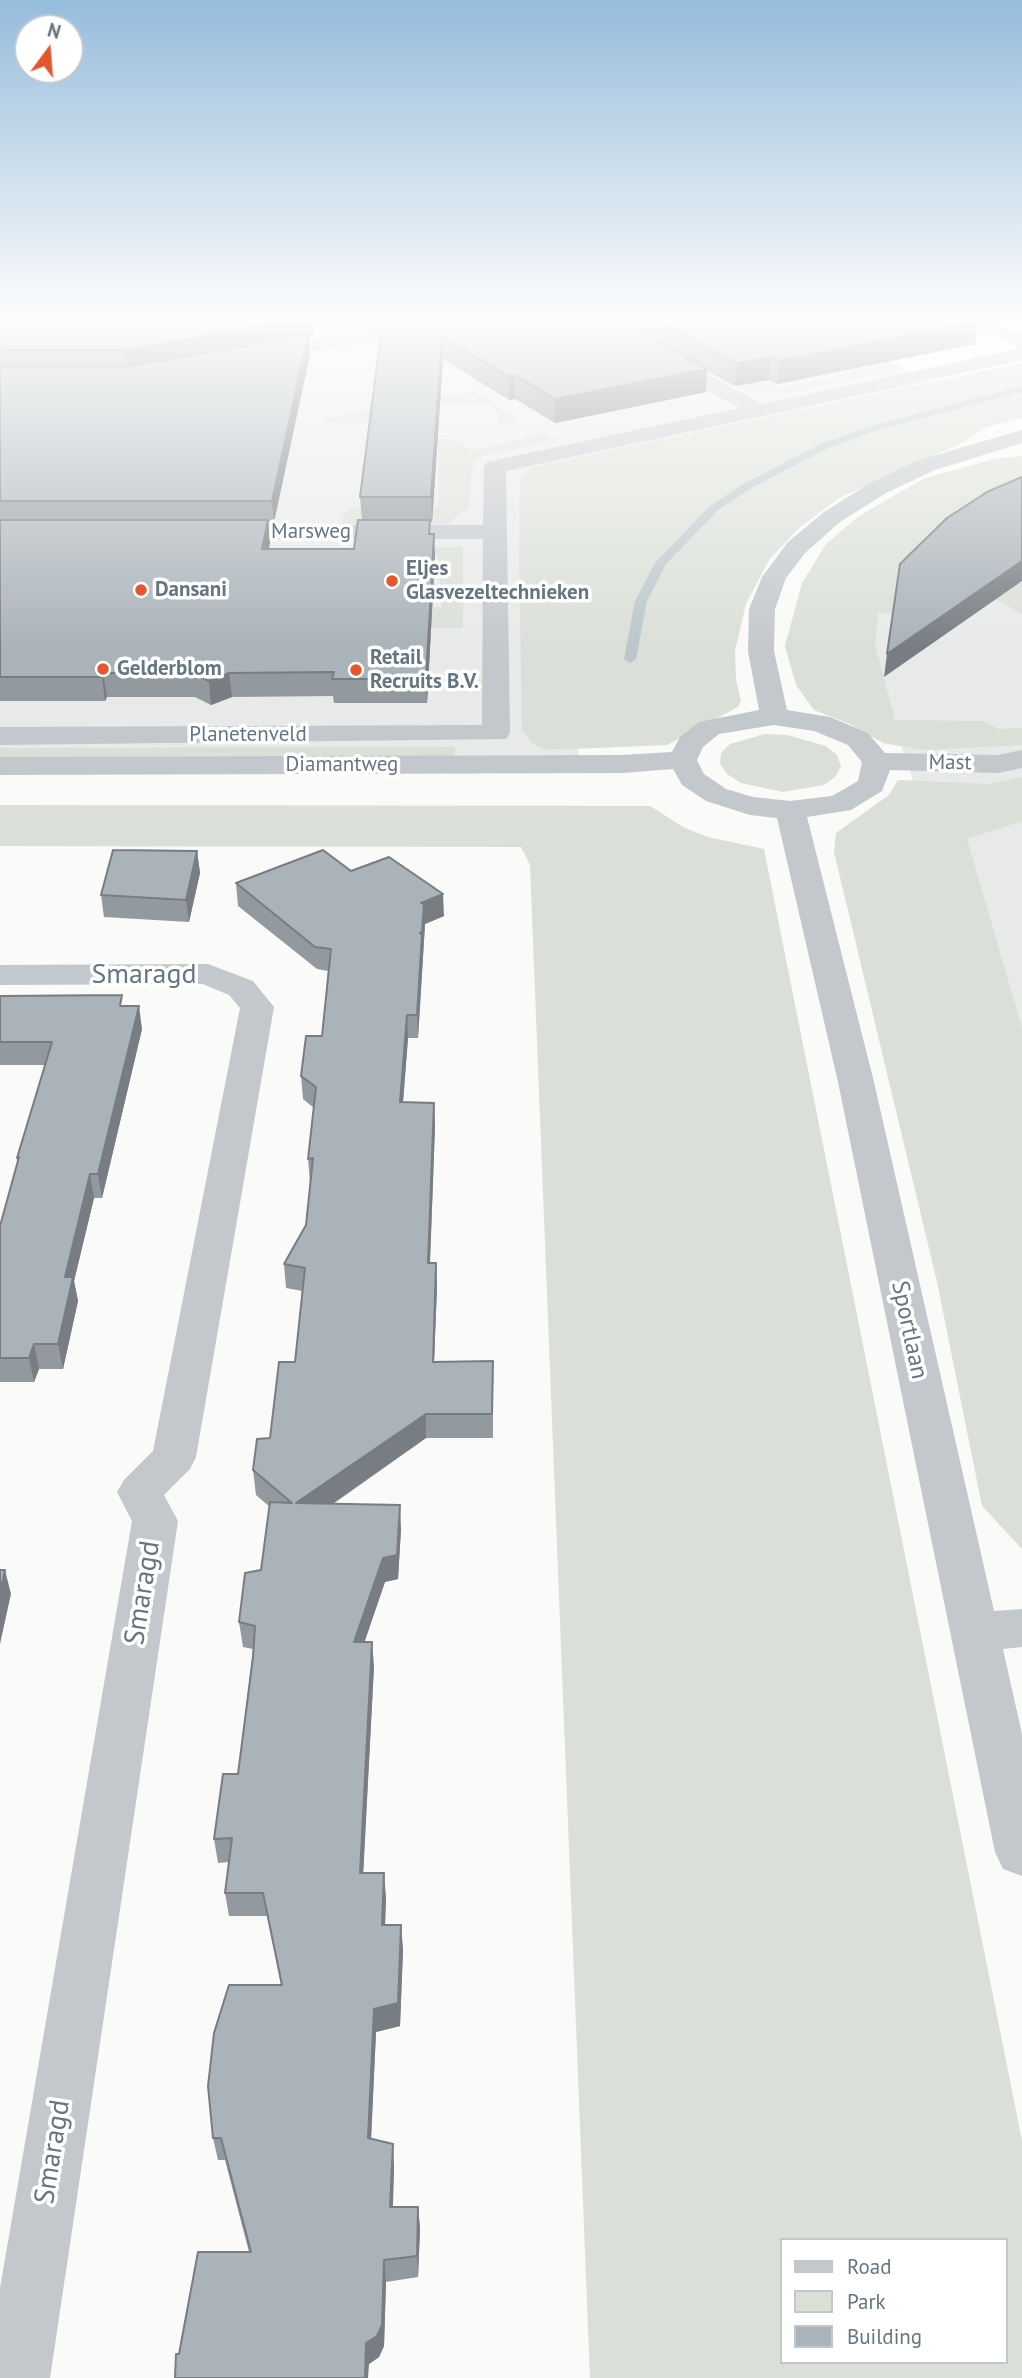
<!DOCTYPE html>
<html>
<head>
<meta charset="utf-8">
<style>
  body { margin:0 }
  #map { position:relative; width:1022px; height:2378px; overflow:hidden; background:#fafaf8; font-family:"PT Sans",sans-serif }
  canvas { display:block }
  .legend { position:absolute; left:780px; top:2238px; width:228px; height:126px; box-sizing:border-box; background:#fff; border:2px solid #c1c8cd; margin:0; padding:9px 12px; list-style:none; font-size:21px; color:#657683 }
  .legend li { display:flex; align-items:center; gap:14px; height:35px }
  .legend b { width:35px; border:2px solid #c1c8cd }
  .north { position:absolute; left:14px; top:14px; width:70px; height:70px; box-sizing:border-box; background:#fff; border:2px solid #c1c8cd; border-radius:50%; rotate:16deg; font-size:19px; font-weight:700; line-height:28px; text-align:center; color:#657683 }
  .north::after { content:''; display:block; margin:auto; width:24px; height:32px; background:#e4572e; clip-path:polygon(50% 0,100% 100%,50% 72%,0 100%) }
</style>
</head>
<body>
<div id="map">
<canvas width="1022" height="2378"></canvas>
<ul class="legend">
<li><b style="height:9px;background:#c3c8cc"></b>Road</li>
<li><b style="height:19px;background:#dadfd7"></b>Park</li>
<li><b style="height:19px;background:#aab3b9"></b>Building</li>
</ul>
<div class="north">N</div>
</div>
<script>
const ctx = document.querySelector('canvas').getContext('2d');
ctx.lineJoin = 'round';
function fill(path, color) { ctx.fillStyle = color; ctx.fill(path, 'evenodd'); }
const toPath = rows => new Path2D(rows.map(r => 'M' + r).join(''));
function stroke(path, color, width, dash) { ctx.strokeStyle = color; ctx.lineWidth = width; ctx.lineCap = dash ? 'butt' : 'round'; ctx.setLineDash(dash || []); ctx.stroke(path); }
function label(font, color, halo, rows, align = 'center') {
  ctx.font = font + ' "PT Sans",sans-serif'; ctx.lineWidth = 7; ctx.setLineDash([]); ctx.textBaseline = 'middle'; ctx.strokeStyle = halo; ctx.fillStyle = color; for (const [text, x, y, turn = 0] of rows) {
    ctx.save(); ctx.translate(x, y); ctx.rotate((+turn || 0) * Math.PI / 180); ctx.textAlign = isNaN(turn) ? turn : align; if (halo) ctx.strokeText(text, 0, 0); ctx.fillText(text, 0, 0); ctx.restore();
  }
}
const built = toPath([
  [0,316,794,316,948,389,566,643,579,756,0,754],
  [1022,480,1022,1135,931,832,838,563]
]);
const green = toPath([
  [681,358,781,388,890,363,901,369,794,392,749,394],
  [1022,363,1022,418,987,427,960,444,839,498,799,528,769,560,746,604,735,651,736,680,741,700,738,707,667,745,547,750,533,744,522,729,519,560,520,481,532,467],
  [474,391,520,420,497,425,500,412,489,405,422,403,417,422,321,423,330,417],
  [544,434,558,439,478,457,473,462,468,509,457,515,449,524,341,524,348,507,439,506,438,439,453,439,472,451],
  [1022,456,1022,492,914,567,1022,583,1022,614,998,600,921,617,878,613,875,645,895,720,984,721,998,729,1022,728,1022,745,924,750,883,743,852,725,814,710,796,685,785,646,802,583,826,544,859,516,925,478,994,459],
  [382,547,463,547,463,628,252,630,371,609,442,607,438,556,376,553],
  [765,734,787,735,826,746,837,755,841,766,836,776,824,785,783,792,741,783,727,774,720,764,721,753,730,744],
  [455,747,455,756,0,758,0,748],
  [1022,777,1022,821,967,839,1022,1028,1022,1549,982,1506,937,1282,834,852,836,833,889,795,898,780,989,784],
  [0,805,650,806,683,827,708,837,764,849,1022,2141,1022,2378,590,2378,530,865,521,847,0,846],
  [782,2240,1006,2240,1006,2362,782,2362]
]);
const stream = toPath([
  [1014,316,1022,316,1022,321,1015,318,1014,316],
  [1022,386,1022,392,877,430,829,448,753,487,718,510,666,564,647,601,636,659,630,663,624,659,635,601,655,563,710,506,745,483,821,444,871,426,1022,386]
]);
const minor = toPath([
  [444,316,487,316,478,322,259,361,249,355,259,349,444,316],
  [576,316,600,316,762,404,1022,348,1022,360,506,471,510,733,506,739,0,745,0,727,482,725,483,539,216,539,208,537,204,532,208,527,216,525,483,525,484,467,487,462,739,408,576,316],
  [953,316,979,316,1022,335,1022,348,953,316],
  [1022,430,1022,443,935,470,886,493,840,522,806,552,786,578,775,609,774,651,787,710,830,717,868,733,885,753,998,755,1022,750,1022,768,998,773,890,770,882,791,851,810,807,817,874,1082,994,1611,1022,1609,1022,1647,1003,1649,1022,1734,1022,1876,1003,1869,995,1852,838,1082,777,818,750,815,706,801,682,785,673,769,622,773,0,775,0,757,622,755,672,752,680,737,699,722,759,710,748,651,749,609,762,577,788,542,824,512,870,483,919,460,1022,430],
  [774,725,814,731,848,745,862,762,858,781,832,796,790,801,753,797,726,789,704,774,697,760,703,747,719,734,774,725],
  [208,964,253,981,274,1007,196,1457,190,1469,164,1495,178,1521,50,2378,0,2378,0,2288,132,1521,117,1492,124,1480,153,1451,240,1008,229,995,203,984,0,985,0,965,208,964]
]);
const wall = toPath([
  [0,316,318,316,313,336,309,337,310,354,274,522,269,522,270,542,269,549,354,549,362,520,360,497,386,316,966,316,975,344,777,384,769,380,735,386,707,371,706,392,555,423,515,399,509,400,443,359,432,522,430,522,430,534,435,556,427,703,334,703,333,696,232,697,211,705,195,697,107,697,105,701,0,701],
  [197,851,200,873,189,922,104,917,101,895],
  [351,871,444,916,425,924,418,1038,408,1038,403,1103,434,1103,435,1126,430,1263,436,1263,437,1287,434,1362,493,1361,493,1438,426,1438,333,1504,401,1529,398,1579,385,1582,364,1642,374,1666,363,1873,386,1897,385,1925,403,1949,400,2026,376,2032,371,2139,394,2166,393,2207,418,2207,420,2229,418,2277,386,2282,384,2346,379,2357,369,2364,179,2354,249,2252,225,2160,218,2160,213,2138,281,1985,267,1916,229,1916,225,1893,229,1862,218,1863,214,1839,238,1774,253,1649,243,1647,239,1622,261,1570,270,1507,256,1495,253,1470,270,1438,295,1362,302,1291,286,1288,284,1264,306,1225,310,1183,308,1159,314,1108,303,1099,301,1076,322,1036,328,971,317,969,238,906,236,883],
  [0,996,124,1006,142,1029,102,1198,94,1198,74,1281,78,1301,63,1369,39,1369,34,1382,0,1382,0,1226,18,1163,17,1158,45,1065,0,1065]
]);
const shadedWall = toPath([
  [313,316,318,316,313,336,309,337,310,354,274,522,272,501,128,369,125,350],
  [978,321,975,344,777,384,779,361],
  [442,336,443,359,432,522,431,497],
  [771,357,769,380,735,386,737,363],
  [707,369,706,392,555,423,555,399],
  [515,375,515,399,509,400,509,377],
  [268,520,270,542,264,571,262,549],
  [434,534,435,556,427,703,426,679],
  [1022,561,1022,581,884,677,887,654],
  [103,673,107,697,105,701,102,677],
  [229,673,232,697,211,705,209,681],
  [197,851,200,873,189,922,186,900],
  [443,894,444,916,425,924,418,1038,417,1015,421,903],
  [139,1006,142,1029,102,1198,98,1174],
  [407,1015,408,1038,401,1126,400,1102],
  [434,1103,435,1126,429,1287,428,1263],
  [90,1174,94,1198,74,1281,78,1301,63,1369,58,1344,65,1277],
  [436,1263,437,1287,433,1386,433,1362],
  [34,1344,39,1369,34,1382,29,1358],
  [426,1414,426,1438,299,1527,296,1503],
  [400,1505,401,1529,398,1579,385,1582,356,1667,354,1642],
  [5,1570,11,1594,0,1644,0,1593],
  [372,1642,374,1666,362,1897,360,1873],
  [384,1873,386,1897,384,1949,382,1925],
  [401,1925,403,1949,400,2026,376,2032,370,2161,368,2138,374,2009],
  [393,2144,394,2166,392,2229,390,2207],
  [418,2207,420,2229,418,2277,417,2256],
  [384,2260,386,2282,384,2346,379,2357,369,2364,368,2378,365,2378,366,2343]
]);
const building = toPath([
  [0,316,313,316,312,317,125,350,0,350,0,316],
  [399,316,611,316,707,369,555,399,515,375,509,377,442,336,431,497,360,497,383,319,399,316],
  [648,316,966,316,978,321,779,361,771,357,737,363,648,316],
  [308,335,272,501,0,501,0,367,126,367,308,335],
  [1022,477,1022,561,887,654,900,564,947,518,987,492,1022,477],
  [0,520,268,520,262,549,354,549,358,520,430,520,429,534,434,534,426,679,332,679,334,672,229,673,209,681,192,673,103,673,102,677,0,677,0,520],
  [113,850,197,851,186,900,101,895,113,850],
  [323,850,351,871,389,857,443,894,421,903,424,904,422,932,420,933,422,935,417,1015,407,1015,400,1102,434,1103,428,1263,436,1263,433,1362,493,1361,492,1414,426,1414,296,1503,400,1505,397,1555,383,1558,354,1642,372,1642,360,1873,384,1873,382,1925,401,1925,398,2003,374,2009,368,2138,393,2144,390,2207,418,2207,417,2256,384,2260,382,2325,377,2336,366,2343,365,2378,175,2378,176,2354,179,2354,198,2252,251,2252,221,2138,213,2138,208,2086,214,2033,229,1985,282,1985,263,1893,225,1893,232,1838,214,1839,223,1774,238,1774,253,1657,255,1626,239,1622,245,1573,261,1570,270,1502,292,1503,253,1470,257,1439,270,1438,279,1362,295,1362,305,1268,284,1264,306,1225,313,1158,308,1159,316,1087,301,1076,306,1036,322,1036,331,949,315,947,236,883,323,850],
  [122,995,120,1006,139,1006,98,1174,90,1174,65,1277,73,1277,58,1344,34,1344,29,1358,0,1358,0,1226,19,1157,17,1158,52,1042,0,1042,0,996,122,995],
  [0,1570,5,1570,0,1593,0,1570]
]);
const markers = [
  [392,581,7,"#e4572e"],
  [141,590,7,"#e4572e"],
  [103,669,7,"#e4572e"],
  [356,670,7,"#e4572e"]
];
const farStreetnames = [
  ["Marsweg",311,532],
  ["Planetenveld",248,735],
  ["Mast",950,763,1],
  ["Diamantweg",342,765]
];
const farPoinames = [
  ["Eljes",406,569],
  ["Glasvezeltechnieken",406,593],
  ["Dansani",155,590],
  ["Retail",370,658],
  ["Recruits B.V.",370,682],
  ["Gelderblom",117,669]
];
const streetNames = [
  ["Sportlaan",909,1330,78]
];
const nearStreetnames = [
  ["Smaragd",144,975],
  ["Smaragd",143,1593,-81],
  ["Smaragd",53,2152,-81]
];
fill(built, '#e8e9e9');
fill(green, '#dadfd7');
fill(stream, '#bbc7cb');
fill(minor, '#c3c8cc');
fill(wall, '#929a9f');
fill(shadedWall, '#777d82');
fill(building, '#aab3b9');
stroke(building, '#777d82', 2);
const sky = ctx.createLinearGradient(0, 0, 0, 649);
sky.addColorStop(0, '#96bcdc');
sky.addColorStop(0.49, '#fdfdfc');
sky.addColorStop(1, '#fdfdfc00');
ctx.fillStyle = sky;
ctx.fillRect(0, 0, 1022, 649);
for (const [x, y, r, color] of markers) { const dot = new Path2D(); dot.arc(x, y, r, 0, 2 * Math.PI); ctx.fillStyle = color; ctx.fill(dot); stroke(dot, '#fff', 2.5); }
label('21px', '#657683', '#fff', farStreetnames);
label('bold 21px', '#657683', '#fff', farPoinames, 'left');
label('24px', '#657683', '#fff', streetNames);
label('28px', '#657683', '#fff', nearStreetnames);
</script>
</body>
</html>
